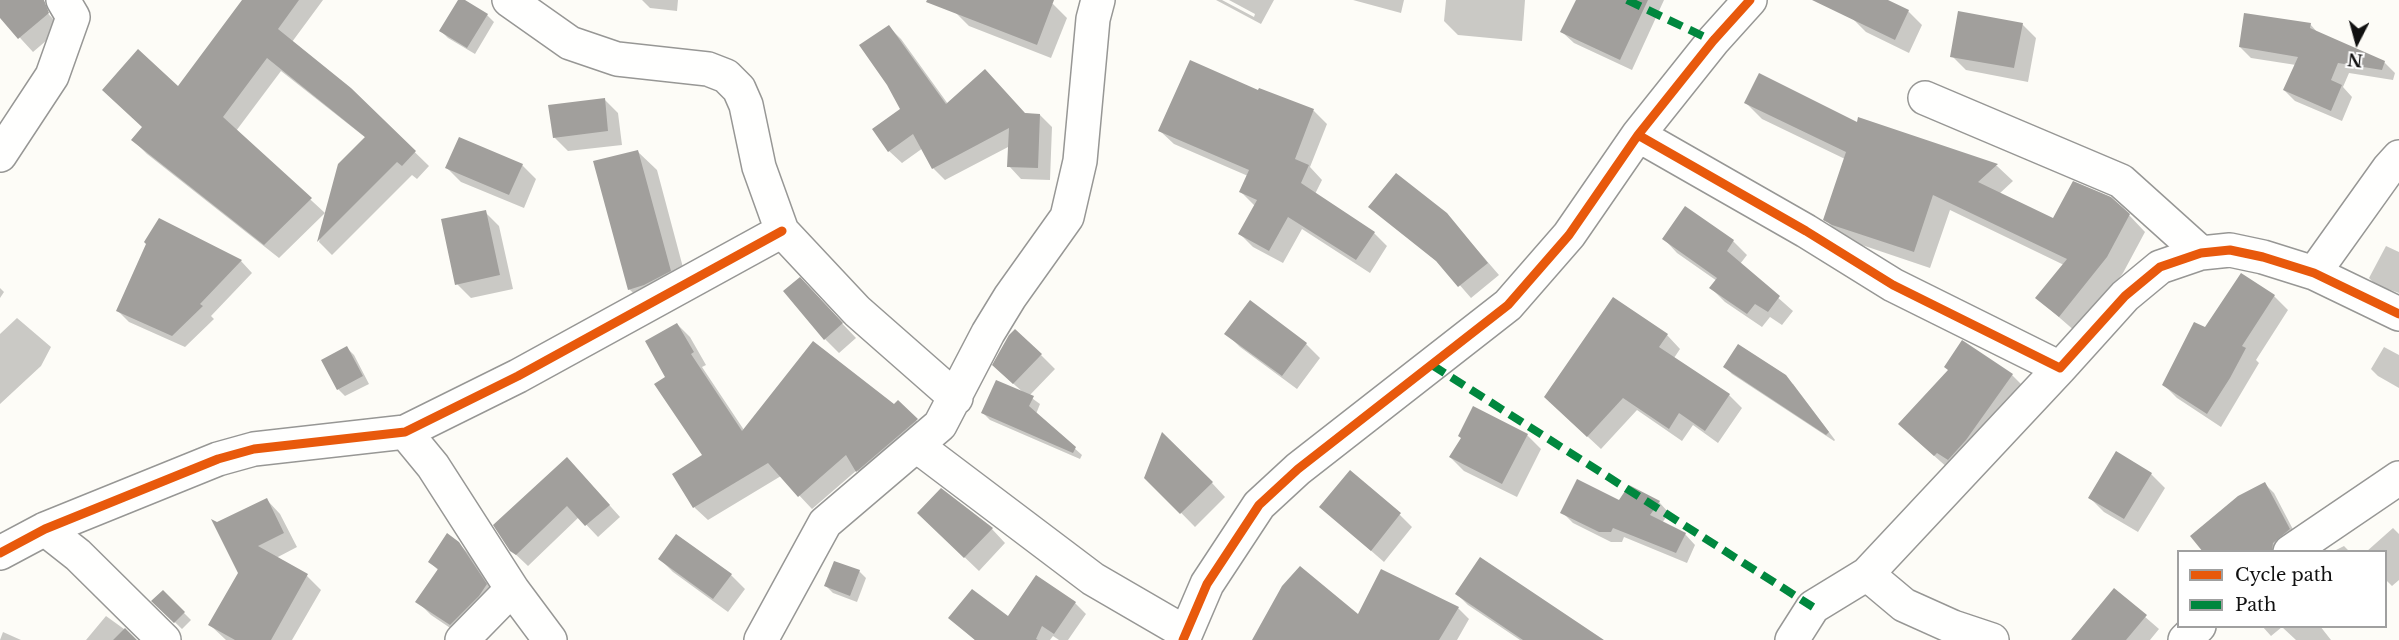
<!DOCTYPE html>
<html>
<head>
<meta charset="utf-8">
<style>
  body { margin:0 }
  #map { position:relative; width:2399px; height:640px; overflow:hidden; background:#fdfcf7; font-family:"Libre Baskerville",serif }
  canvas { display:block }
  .legend { position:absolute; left:2177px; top:550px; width:210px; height:78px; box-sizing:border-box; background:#fff; border:2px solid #a0a0a0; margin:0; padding:8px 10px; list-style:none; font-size:18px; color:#111 }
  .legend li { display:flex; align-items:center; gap:12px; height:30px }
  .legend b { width:30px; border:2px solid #a0a0a0 }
  .north { position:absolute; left:2327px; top:12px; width:60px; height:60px; -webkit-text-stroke:4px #fff; paint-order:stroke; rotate:186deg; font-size:16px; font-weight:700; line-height:24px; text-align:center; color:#111 }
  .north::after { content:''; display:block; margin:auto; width:21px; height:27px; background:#111; clip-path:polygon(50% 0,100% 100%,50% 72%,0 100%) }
</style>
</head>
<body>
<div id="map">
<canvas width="2399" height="640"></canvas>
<ul class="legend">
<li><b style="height:8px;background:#e8590c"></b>Cycle path</li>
<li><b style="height:8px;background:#00873e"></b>Path</li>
</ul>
<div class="north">N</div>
</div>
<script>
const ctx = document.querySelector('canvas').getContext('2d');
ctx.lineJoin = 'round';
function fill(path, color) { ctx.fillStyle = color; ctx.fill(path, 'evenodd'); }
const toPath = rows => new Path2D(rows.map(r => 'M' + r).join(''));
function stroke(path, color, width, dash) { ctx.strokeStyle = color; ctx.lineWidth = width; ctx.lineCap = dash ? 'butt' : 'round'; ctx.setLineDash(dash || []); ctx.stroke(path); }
const shadow = toPath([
  [0,0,36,0,61,28,33,52,0,16],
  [244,0,323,0,292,42,350,89,429,166,417,179,412,175,332,255,319,242,339,165,366,138,281,71,236,131,325,213,279,258,147,154,133,140,178,88],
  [459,0,487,15,494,22,475,54,448,38,441,31],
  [642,0,678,0,677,11,650,8],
  [960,0,1043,0,1053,4,1067,18,1051,58,969,26,955,12],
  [1216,0,1222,0,1254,17,1255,14,1229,0,1274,0,1261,24],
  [1353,0,1404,0,1401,13],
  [1446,0,1525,0,1522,41,1458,35,1444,21],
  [1577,0,1664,0,1632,70,1574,43,1562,32],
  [1861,0,1885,0,1908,11,1922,25,1909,53,1866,32,1852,18],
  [2022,24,2036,38,2028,82,1966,70,1952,56],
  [2310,24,2318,33,2384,62,2395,73,2393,80,2349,73,2343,87,2352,97,2342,121,2295,101,2284,90,2296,65,2251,58,2240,47],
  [889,27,901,39,948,104,1040,115,1052,127,1050,180,1021,179,1009,166,1010,146,945,180,933,168,923,148,902,163,889,151,874,129,902,109],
  [1260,89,1314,111,1327,124,1310,167,1322,180,1315,194,1374,233,1387,246,1370,273,1302,229,1283,263,1253,247,1240,234,1255,206,1241,192,1248,176,1174,144,1160,131],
  [604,99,618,113,622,145,568,151,554,137],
  [1746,103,1857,124,1859,119,1997,166,2013,181,1999,194,2054,220,2129,215,2145,232,2123,273,2076,332,2037,298,2064,265,1950,210,1930,268,1850,241,1841,236,1825,219,1845,159,1762,119],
  [637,151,657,170,689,290,649,308,629,289],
  [522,165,536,179,524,208,461,182,447,168],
  [1370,207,1446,214,1499,275,1471,298,1444,267],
  [485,212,499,226,513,289,471,298,457,284],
  [160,220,241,261,252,273,211,316,214,319,185,347,129,322,117,310],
  [1664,239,1733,241,1747,255,1740,264,1793,311,1782,325,1770,317,1762,327,1725,302,1711,288,1717,281,1677,253],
  [2386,246,2399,252,2399,293,2376,285,2369,278],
  [2241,275,2274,296,2288,310,2256,360,2259,363,2221,427,2177,398,2163,384,2206,329],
  [0,288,4,292,0,298],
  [813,293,856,338,839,353,825,339],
  [1614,299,1667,335,1680,349,1674,358,1729,395,1742,408,1718,443,1693,425,1682,441,1637,410,1601,449,1559,410],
  [17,318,51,347,41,366,0,404,0,334],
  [677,324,690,337,706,365,702,367,744,430,894,406,898,402,929,433,870,483,857,470,812,509,781,476,708,520,695,508,674,474,704,456,667,377],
  [1226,333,1306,344,1320,358,1297,389,1240,347],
  [2384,347,2399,355,2399,388,2378,376,2371,369],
  [347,348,354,355,369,384,345,396,338,389],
  [1041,355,1055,369,1029,396,1040,404,1036,414,1082,455,1080,459,990,420,983,413,1024,393,1008,379],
  [1725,367,1793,384,1835,440,1834,441,1732,374],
  [2012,375,2026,389,1949,469,1914,438],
  [1527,435,1541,449,1517,497,1464,471,1450,457],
  [578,470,620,517,598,537,579,517,528,566,511,550],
  [2151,474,2165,488,2138,532,2104,512,2090,498],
  [1146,477,1212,483,1225,497,1195,527],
  [2265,484,2274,493,2298,539,2284,552,2205,552],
  [267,500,280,514,297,547,276,558,307,576,321,590,292,640,226,640,210,625,240,573,217,524],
  [1619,502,1659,502,1669,513,1662,523,1685,534,1695,545,1687,563,1624,537,1622,542,1611,542,1573,523,1562,512],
  [1321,507,1400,515,1412,527,1384,562],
  [933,527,992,529,1005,543,979,571],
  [2393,528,2399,534,2399,580,2392,586,2386,580,2386,552,2366,552],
  [458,543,473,558,500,599,465,638,431,615,417,601,438,570,430,562],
  [2344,546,2350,552,2332,552],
  [659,558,731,575,745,589,728,612,673,572],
  [859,571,866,578,857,602,833,593,826,586],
  [1037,577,1075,603,1086,614,1068,640,1059,640,1053,636,1050,640,975,640,950,618,1008,619],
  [2114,590,2159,629,2150,640,2073,640],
  [163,592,191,620,182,629,153,601],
  [1457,594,1589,640,1520,640,1468,605],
  [1458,608,1469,619,1457,640,1253,640,1358,617],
  [106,616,124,629,135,640,86,640],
  [2320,626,2331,640,2296,640,2282,627,2271,636,2262,626],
  [3,632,21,640,0,640]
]);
const building = toPath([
  [0,0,44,0,49,13,18,39,0,18],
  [242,0,299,0,278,29,351,88,416,151,402,166,397,162,317,242,338,164,365,137,267,58,223,117,312,198,264,245,131,140,142,127,102,90,138,49,178,86],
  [458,0,465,0,488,14,467,48,439,31],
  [927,0,1054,0,1037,45,926,2],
  [1576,0,1648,0,1620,60,1560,32],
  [1812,0,1888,0,1909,10,1895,40],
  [1958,11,2023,23,2014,68,1950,57],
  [2244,13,2311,23,2310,28,2385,61,2382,70,2338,63,2331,80,2342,85,2331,111,2283,90,2298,57,2239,47],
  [889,25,946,104,985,69,1025,113,1040,114,1038,168,1007,167,1009,128,932,169,913,134,888,152,872,129,900,109,887,85,859,45],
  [1190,60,1258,90,1259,88,1314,109,1295,159,1309,165,1301,183,1375,232,1356,260,1288,217,1269,251,1238,234,1257,200,1239,192,1249,170,1158,131],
  [1759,73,1857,122,1858,117,1998,164,1978,182,2053,218,2073,181,2111,197,2130,214,2107,257,2059,317,2035,298,2067,259,1933,195,1914,252,1832,225,1823,220,1846,152,1744,103],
  [605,98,608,131,553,138,548,105],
  [459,137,523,164,509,195,445,168],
  [638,150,671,271,644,285,628,290,593,161],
  [1396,173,1447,213,1488,263,1458,287,1436,261,1368,207],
  [1685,206,1734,240,1727,251,1780,296,1768,312,1755,304,1747,314,1709,288,1717,278,1662,239],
  [486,210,500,275,455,285,441,219],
  [159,218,242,260,200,304,203,306,172,336,116,311,146,244,144,242],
  [2241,273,2275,295,2242,346,2246,348,2230,378,2207,414,2162,385,2194,322,2205,327],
  [800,277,843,323,824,340,783,291],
  [1613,297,1668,334,1659,347,1730,394,1705,431,1679,413,1669,429,1623,398,1587,437,1544,397],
  [1250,300,1307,343,1282,376,1224,334],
  [677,323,694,352,691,354,742,431,813,341,894,404,898,400,918,419,856,472,846,455,798,497,768,463,693,508,672,474,702,455,654,384,665,377,645,341],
  [1015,329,1042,354,1013,384,992,365,1009,335],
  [1962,340,2013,374,1966,440,1948,460,1937,453,1934,456,1898,424,1948,370,1944,367],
  [1738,344,1786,375,1829,432,1826,435,1723,367],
  [347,346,363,376,337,390,321,360],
  [996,380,1034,396,1029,406,1076,447,1073,453,981,413],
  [1473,406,1528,434,1502,484,1449,457,1461,438,1458,436],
  [1162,432,1213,482,1180,514,1144,478],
  [2116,451,2152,473,2124,519,2088,498],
  [567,457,610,505,585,526,567,506,516,555,510,551,493,525],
  [1350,470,1401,513,1371,551,1319,507],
  [1577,479,1619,500,1629,485,1660,501,1650,515,1686,533,1676,553,1613,528,1611,532,1599,532,1560,513],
  [2265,482,2290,529,2273,543,2272,552,2203,552,2190,536,2238,496],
  [941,488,993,528,964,558,917,513],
  [267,498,284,533,258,546,308,574,271,640,235,640,208,625,238,573,211,519,217,522],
  [447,533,459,542,487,584,479,596,450,625,415,602,438,569,428,562],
  [676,534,732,574,713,599,658,559],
  [1480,557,1604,640,1523,640,1455,594],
  [834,561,860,570,850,596,824,586],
  [1300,566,1358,614,1381,569,1459,607,1439,640,1252,640,1282,586],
  [1036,575,1076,602,1054,634,1042,626,1036,639,1038,640,975,640,948,618,972,589,1008,616],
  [2114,588,2147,615,2126,640,2071,640],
  [163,590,185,612,174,623,151,601],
  [125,628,137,640,113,640]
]);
const minor = toPath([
  [509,0,570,43,617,59,708,69,726,76,739,89,746,105,759,167,782,231,857,311,956,398],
  [1925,98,2121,181,2201,253],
  [1638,135,1806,231,1893,285,2060,368,2125,296,2160,267,2201,253,2230,250,2263,257,2314,273,2399,314],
  [0,155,52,76,73,17,63,0],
  [2314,273,2389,168,2399,157],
  [405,432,433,466,512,589],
  [917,446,1093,579,1186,633],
  [45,529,78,555,164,640],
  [2290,552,2399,478],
  [0,553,45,529,218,459,254,449,405,432,518,376,782,231],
  [1867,574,1904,605,1953,627,1992,640],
  [462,640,512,589,550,640],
  [761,640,825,523,940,425,988,333,1010,297,1067,217,1080,161,1093,19,1098,0],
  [1183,640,1207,584,1259,505,1298,469,1508,305,1569,235,1638,135,1713,41,1750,0],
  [1792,640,1813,607,1867,574,2060,368],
  [2185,640,2199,626]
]);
const quiet = toPath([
  [1627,0,1713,41],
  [1432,365,1813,607]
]);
const cycleway = toPath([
  [1638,135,1806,231,1893,285,2060,368,2125,296,2160,267,2201,253,2230,250,2263,257,2314,273,2399,314],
  [0,553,45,529,218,459,254,449,405,432,518,376,782,231],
  [1183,640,1207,584,1259,505,1298,469,1508,305,1569,235,1638,135,1713,41,1750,0]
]);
fill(shadow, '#0003');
fill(building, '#a19f9c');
stroke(minor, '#979795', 36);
stroke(minor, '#fffffe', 33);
stroke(quiet, '#00873e', 8, [15, 8]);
stroke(cycleway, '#e8590c', 9);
</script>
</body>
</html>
